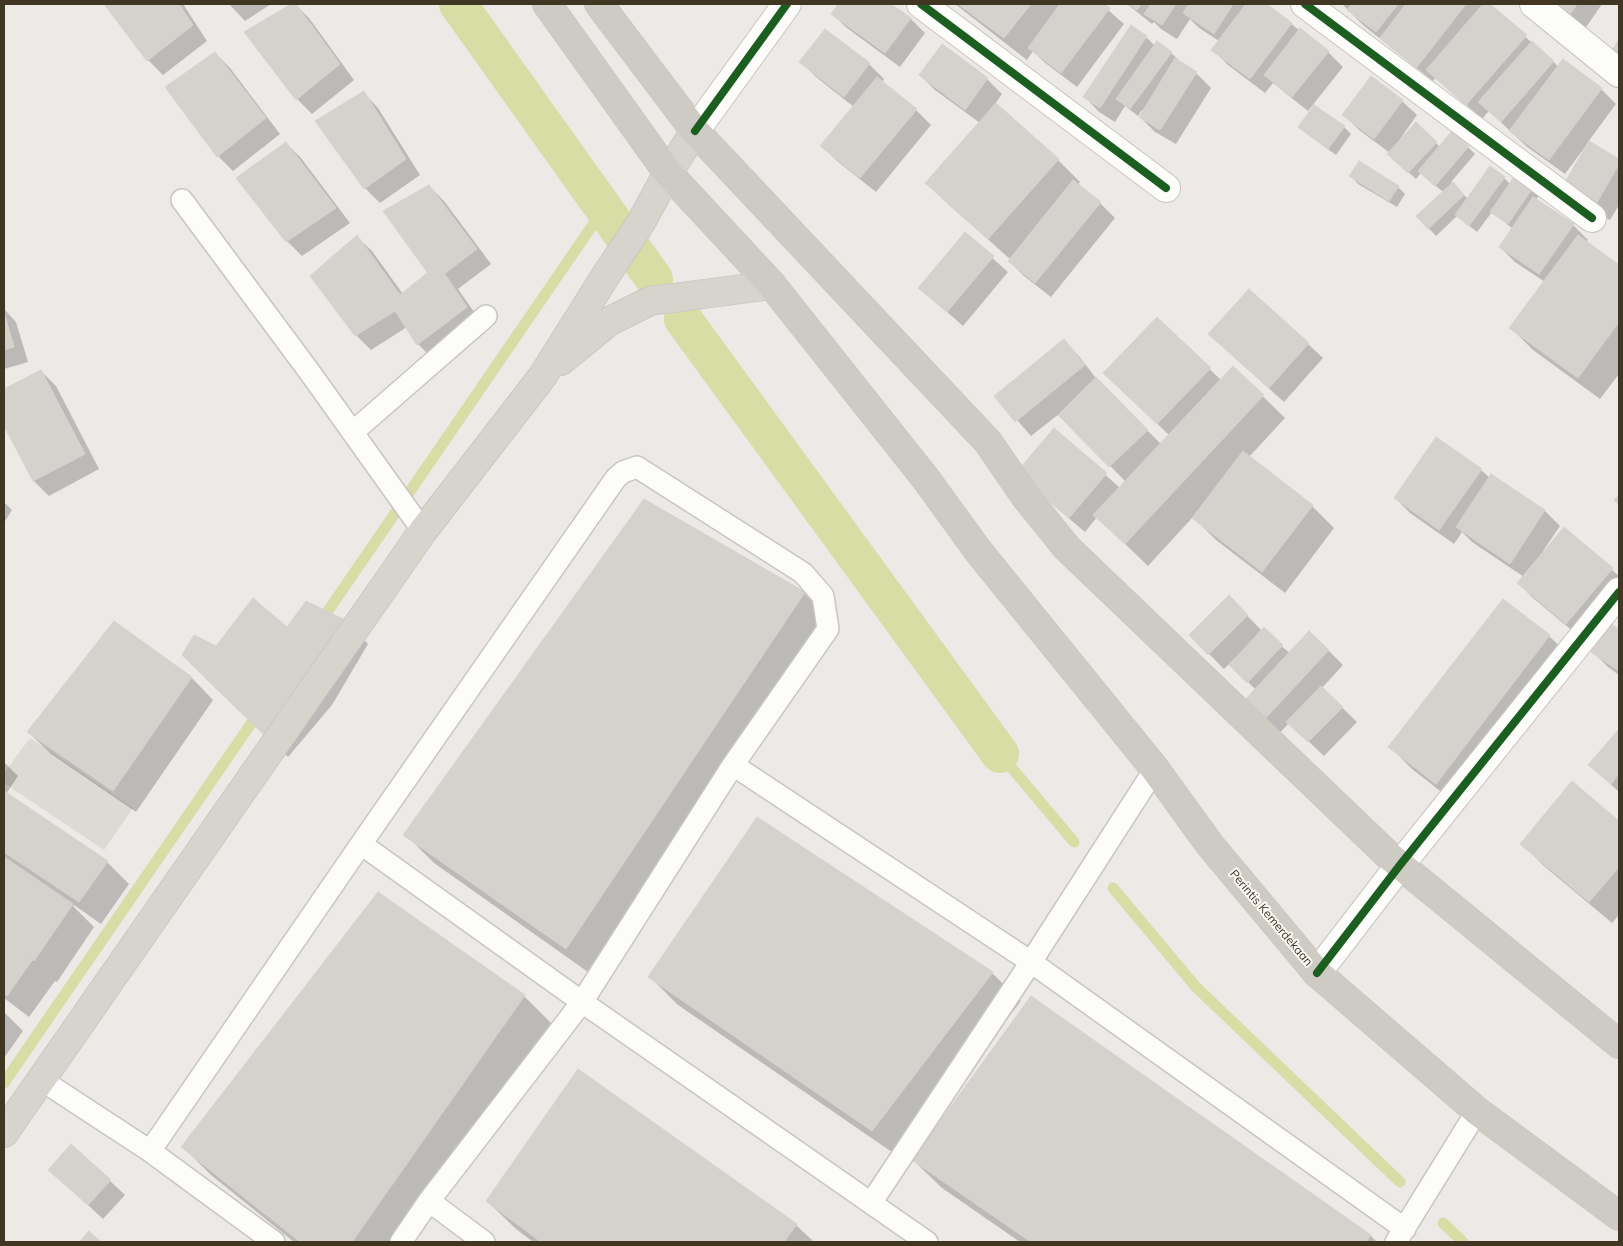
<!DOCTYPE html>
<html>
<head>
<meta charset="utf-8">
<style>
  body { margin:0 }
  #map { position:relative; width:1623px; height:1246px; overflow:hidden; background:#ece9e6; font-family:Mulish,sans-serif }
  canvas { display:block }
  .frame { position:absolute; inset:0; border:5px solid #413622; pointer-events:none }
</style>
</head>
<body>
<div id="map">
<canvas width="1623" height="1246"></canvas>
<div class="frame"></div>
</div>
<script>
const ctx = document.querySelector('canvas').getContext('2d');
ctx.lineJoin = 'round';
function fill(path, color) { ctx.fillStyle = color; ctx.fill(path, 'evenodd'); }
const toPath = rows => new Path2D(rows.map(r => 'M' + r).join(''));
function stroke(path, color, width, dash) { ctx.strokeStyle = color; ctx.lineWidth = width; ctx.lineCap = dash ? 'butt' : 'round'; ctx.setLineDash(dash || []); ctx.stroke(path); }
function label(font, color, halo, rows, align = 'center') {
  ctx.font = font + ' Mulish,sans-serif'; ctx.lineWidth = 4; ctx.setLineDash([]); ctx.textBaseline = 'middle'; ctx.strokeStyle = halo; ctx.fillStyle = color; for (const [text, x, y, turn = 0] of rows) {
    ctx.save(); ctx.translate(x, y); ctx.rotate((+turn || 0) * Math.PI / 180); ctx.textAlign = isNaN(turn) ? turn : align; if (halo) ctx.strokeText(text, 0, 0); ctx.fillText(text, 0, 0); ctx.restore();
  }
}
const built = toPath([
  [30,738,133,808,104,850,4,783,4,773]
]);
const shadow = toPath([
  [106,4,183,4,207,41,163,75,148,60],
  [229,4,271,4,245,21],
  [293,4,295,4,309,18,354,80,312,114,297,99,246,33],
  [839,4,889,4,910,18,925,33,900,67,847,28,832,14],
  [955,4,1101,4,1124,24,1077,87,1044,62,1033,51,1027,60],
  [1127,4,1265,4,1328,52,1343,67,1308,111,1273,83,1265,93,1228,65,1213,50,1219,41,1199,28,1190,19,1177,39,1161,29,1154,22,1152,24],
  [1342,4,1492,4,1491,6,1559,67,1563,61,1601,89,1616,104,1588,142,1619,160,1619,205,1610,220,1579,202,1587,148,1585,147,1565,174,1526,146,1489,111,1482,119,1436,77,1433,81,1363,25],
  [1537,4,1602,4,1580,36],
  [1131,27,1146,37,1155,46,1171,53,1179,60,1178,61,1196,73,1211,88,1176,144,1155,132,1140,117,1144,111,1142,110,1138,116,1125,106,1115,122,1099,112,1085,97],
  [825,31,869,64,884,79,882,82,916,110,931,125,876,192,837,161,822,146,854,107,816,77,801,62],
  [942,46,987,79,1002,94,995,104,1058,160,1080,182,1078,185,1100,203,1115,218,1051,297,1024,276,1009,261,1010,259,949,205,927,183,980,123,935,90,920,75],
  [215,53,230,68,280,134,233,171,218,156],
  [364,93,378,108,420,175,380,203,365,188],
  [1402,101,1417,115,1400,139,1401,140,1416,124,1440,147,1468,147,1475,154,1451,182,1468,199,1504,178,1510,184,1516,175,1540,194,1536,200,1573,225,1588,240,1586,242,1619,267,1619,374,1600,399,1533,350,1511,328,1545,282,1515,262,1500,247,1513,229,1492,212,1477,232,1457,216,1436,236,1417,216,1443,192,1421,173,1416,179,1396,161,1390,153,1359,130,1344,115],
  [1300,127,1344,127,1351,134,1336,155,1307,134],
  [286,143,301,158,350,223,302,256,287,241],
  [1351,176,1398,187,1405,194,1397,207,1358,184],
  [429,186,444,201,491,264,458,289,481,322,433,359,418,344,407,327,371,350,356,335,312,276,357,237,372,251,403,294,429,273,385,211],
  [965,234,1008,272,963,326,920,288],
  [4,309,16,322,28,362,4,369],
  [1157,319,1221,380,1233,367,1285,418,1249,457,1312,506,1334,528,1285,593,1216,540,1193,517,1148,566,1097,517,1085,532,1033,488,1055,430,1120,488,1126,482,1059,414,1031,436,996,396,1064,341,1079,356,1098,381,1161,444,1169,435,1120,388],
  [1308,344,1323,358,1284,402,1225,349],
  [41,371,56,386,99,469,49,496,34,481,4,423,4,391],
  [1481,470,1490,478,1491,476,1545,511,1560,526,1543,551,1544,552,1564,528,1619,576,1619,593,1581,638,1533,598,1518,583,1524,577,1472,542,1462,532,1454,544,1410,513,1395,498],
  [644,500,804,593,833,622,595,977,434,863,405,834],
  [4,502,12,510,4,523],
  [1229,597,1262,631,1290,653,1328,650,1343,665,1322,688,1357,722,1324,756,1289,723,1277,736,1259,718,1256,690,1231,665,1236,659,1235,658,1224,669,1209,654],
  [1503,600,1549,636,1572,658,1458,805,1412,769,1390,747],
  [346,622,368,644,332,705,288,757,205,678,216,648,288,629],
  [1611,625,1619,631,1619,675,1608,667,1593,652],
  [191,677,213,700,136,812,51,754,28,732],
  [1619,731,1619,792,1590,765],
  [4,762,18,776,6,794,107,862,129,884,101,924,74,905,73,906,94,927,57,982,55,981,29,1017,4,998],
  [1573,783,1619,822,1619,915,1612,923,1544,866,1522,844],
  [992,973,1021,1001,902,1159,678,1005,650,977],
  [524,996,552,1024,400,1242,294,1242,211,1175,183,1147],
  [1031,997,1371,1236,1377,1242,1020,1242,942,1188,913,1160],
  [4,1012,23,1031,4,1058],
  [50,1170,110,1181,125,1195,103,1219],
  [487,1201,796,1225,814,1242,533,1242,516,1229]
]);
const stream = toPath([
  [319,624,605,207],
  [1000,754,1074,842],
  [1113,888,1196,987,1400,1182],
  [4,1083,259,712],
  [1443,1223,1463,1242]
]);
const canal = toPath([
  [458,4,654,279],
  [683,319,1000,754]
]);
const building = toPath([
  [104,4,179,4,193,25,147,61,104,4],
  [291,4,296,4,340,64,296,100,244,32,291,4],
  [838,4,891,4,911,18,885,53,831,14,838,4],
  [958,4,1031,4,1004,38,958,4],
  [1060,4,1104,4,1110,8,1061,73,1028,48,1060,4],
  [1128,4,1141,4,1137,10,1128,4],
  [1151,4,1176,4,1162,25,1144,14,1151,4],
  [1189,4,1233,4,1214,34,1183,13,1189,4],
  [1246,4,1267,4,1292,23,1250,79,1211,50,1246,4],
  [1352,4,1398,4,1376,32,1347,10,1352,4],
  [1406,4,1466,4,1417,67,1380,38,1406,4],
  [1483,4,1490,4,1527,35,1466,105,1426,70,1483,4],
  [1536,4,1577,4,1565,22,1536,4],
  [1131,25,1147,36,1100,108,1083,97,1131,25],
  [1300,28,1329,51,1292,97,1264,75,1300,28],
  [825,29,870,63,844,97,799,62,825,29],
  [1619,39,1619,62,1609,56,1619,39],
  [1157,41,1172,52,1130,109,1116,99,1157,41],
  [1532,41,1554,61,1501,122,1478,102,1532,41],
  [942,44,988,78,965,110,919,75,942,44],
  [215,52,266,118,217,157,165,87,215,52],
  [1175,58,1197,72,1160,130,1139,117,1175,58],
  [1563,59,1602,88,1549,160,1509,131,1563,59],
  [1371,76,1403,100,1374,139,1342,115,1371,76],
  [877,77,917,109,860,178,820,146,877,77],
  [364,91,406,159,364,189,315,121,364,91],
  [996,103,1059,159,988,239,925,183,996,103],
  [1314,105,1345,126,1328,149,1298,127,1314,105],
  [1416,122,1437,142,1408,173,1387,154,1416,122],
  [1452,131,1469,146,1435,186,1418,171,1452,131],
  [1589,141,1619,159,1619,164,1595,206,1562,187,1589,141],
  [286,142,336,208,286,242,236,178,286,142],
  [1359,161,1399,186,1389,201,1349,176,1359,161],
  [1490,166,1505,177,1469,226,1455,215,1490,166],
  [1516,174,1534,186,1508,224,1490,212,1516,174],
  [1073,180,1101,202,1035,283,1008,261,1073,180],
  [1453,182,1464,195,1428,229,1416,216,1453,182],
  [429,185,477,249,444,274,438,264,427,272,383,211,429,185],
  [1533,197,1574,224,1539,274,1499,247,1533,197],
  [965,232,994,256,947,312,918,288,965,232],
  [357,235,400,295,390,303,395,311,355,336,310,276,357,235],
  [1578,235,1619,265,1619,322,1578,378,1509,328,1578,235],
  [438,264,467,307,417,345,390,303,438,264],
  [1249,289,1309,343,1269,388,1208,334,1249,289],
  [4,312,14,347,4,350,4,312],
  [1157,317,1211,368,1157,424,1103,373,1157,317],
  [1064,339,1085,365,1015,422,994,396,1064,339],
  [1233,366,1264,395,1125,544,1093,515,1233,366],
  [41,370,85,454,33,481,4,426,4,389,41,370],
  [1096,377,1148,430,1109,467,1058,415,1096,377],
  [1054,428,1107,473,1069,518,1016,473,1054,428],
  [1436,437,1482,469,1439,530,1394,498,1436,437],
  [1243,451,1313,505,1262,572,1192,518,1243,451],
  [1491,474,1545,510,1510,564,1456,527,1491,474],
  [1619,495,1619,505,1614,500,1619,495],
  [644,499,805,592,566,949,403,835,644,499],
  [1564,527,1613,568,1566,624,1517,583,1564,527],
  [1229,595,1248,615,1208,655,1189,635,1229,595],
  [253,598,287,627,306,601,347,621,265,736,182,655,194,635,216,646,253,598],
  [1503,599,1550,635,1436,784,1388,747,1503,599],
  [114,621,192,677,113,791,27,732,114,621],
  [1611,624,1619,629,1619,671,1591,652,1611,624],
  [1264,627,1283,645,1247,683,1229,665,1264,627],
  [1309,631,1329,650,1262,722,1242,703,1309,631],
  [1321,686,1343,707,1308,742,1286,722,1321,686],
  [1619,729,1619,773,1611,784,1588,765,1619,729],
  [1572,781,1619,821,1619,867,1589,902,1520,844,1572,781],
  [4,791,108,861,79,902,4,852,4,791],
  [757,817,993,972,872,1131,648,977,757,817],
  [4,857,73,904,34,961,4,938,4,857],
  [378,892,525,995,352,1242,300,1242,181,1147,378,892],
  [4,938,33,959,7,996,4,994,4,938],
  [1031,996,1371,1235,1366,1242,1031,1242,912,1160,1031,996],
  [578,1069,797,1224,784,1242,541,1242,486,1201,578,1069],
  [71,1144,111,1180,88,1205,48,1170,71,1144],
  [89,1231,101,1242,79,1242,89,1231]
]);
const service = toPath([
  [182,200,311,374,423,531],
  [353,432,486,316],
  [733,765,1031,962,1405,1229],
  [361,844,582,1002,429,1201,401,1242],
  [40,1079,150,1151,274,1242],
  [150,1151,361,844,616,478,623,472,637,467,803,573,823,596,828,629,733,765,582,1002,927,1242],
  [429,1201,484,1242],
  [871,1203,1031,962,1155,769],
  [1396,1242,1477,1111]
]);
const minor = toPath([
  [921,4,1166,188],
  [1305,4,1592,218],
  [1534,4,1619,73],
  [1317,973,1400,865,1619,592]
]);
const tertiary = toPath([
  [695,131,787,4]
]);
const primary = toPath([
  [561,361,610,321,650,301,772,285],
  [4,1133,423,531,542,377,608,272,640,224,668,173,695,131]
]);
const trunk = toPath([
  [547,4,668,173,772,285,926,479,979,552,1155,769,1210,845,1317,973,1477,1111,1619,1216],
  [599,4,695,131,988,442,1025,496,1067,548,1389,856,1619,1044]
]);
const cycleway = toPath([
  [921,4,1166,188],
  [1305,4,1592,218],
  [695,131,787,4],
  [1317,973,1400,865,1619,592]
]);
const streetNames = [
  ["Perintis Kemerdekaan",1271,918,50]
];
fill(built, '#ddd9d4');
fill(shadow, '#0003');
stroke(stream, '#d8dca5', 11);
stroke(canal, '#d8dca5', 38);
fill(building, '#d5d2ce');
stroke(building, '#d5d2cf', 1);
stroke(service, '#c8c5c2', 24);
stroke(minor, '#c8c5c2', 30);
stroke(tertiary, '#c8c5c2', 30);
stroke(primary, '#cbc7c2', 30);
stroke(trunk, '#cbc7c2', 30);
stroke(service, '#fcfcfb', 21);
stroke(minor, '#fcfcfb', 28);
stroke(tertiary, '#fcfcfb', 28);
stroke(primary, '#d7d4ce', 28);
stroke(trunk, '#cecac4', 28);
stroke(cycleway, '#1b5e20', 8);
label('12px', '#413622', '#faf7f5', streetNames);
</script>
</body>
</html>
